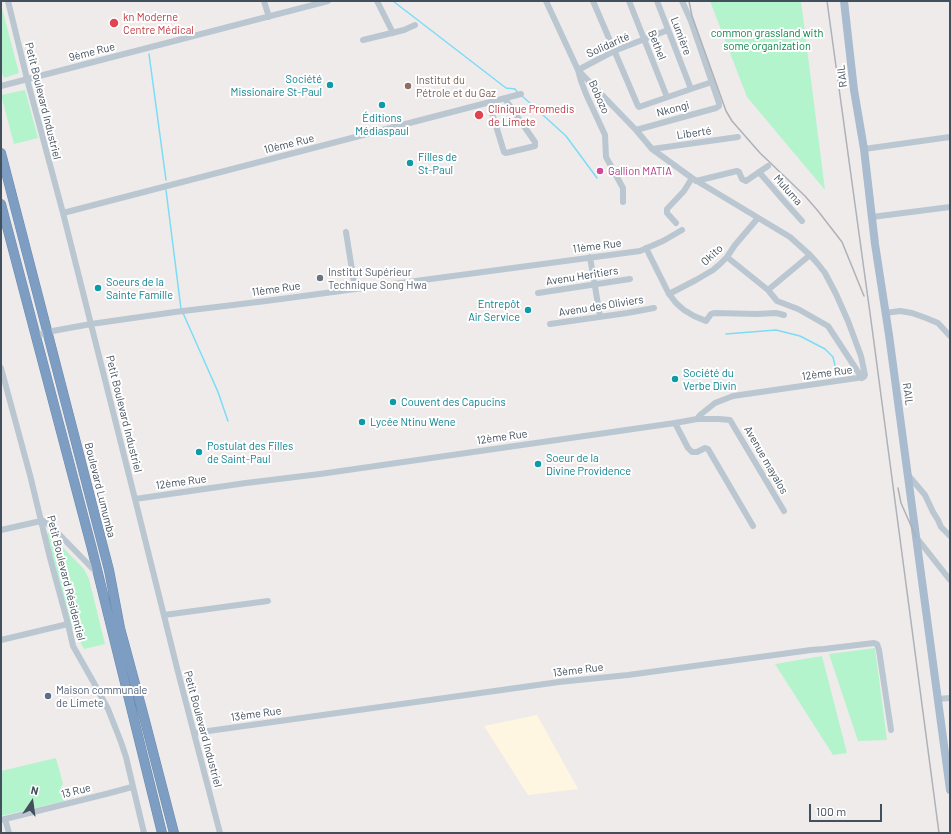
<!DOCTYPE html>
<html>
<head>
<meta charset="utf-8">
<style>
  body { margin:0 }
  #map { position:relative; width:951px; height:834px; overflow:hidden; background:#efebeb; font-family:Barlow,sans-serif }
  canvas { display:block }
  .frame { position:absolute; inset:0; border:2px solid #424f5c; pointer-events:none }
  .north { position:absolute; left:12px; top:782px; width:40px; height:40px; -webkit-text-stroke:3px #fff; paint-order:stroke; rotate:13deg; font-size:11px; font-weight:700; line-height:16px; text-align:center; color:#424f5c }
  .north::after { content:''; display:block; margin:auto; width:14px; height:18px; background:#424f5c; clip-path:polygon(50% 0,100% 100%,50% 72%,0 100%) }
  .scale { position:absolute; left:809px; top:804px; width:73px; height:18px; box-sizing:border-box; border:2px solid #424f5c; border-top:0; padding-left:5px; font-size:12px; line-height:14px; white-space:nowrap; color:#424f5c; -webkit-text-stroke:3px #fff; paint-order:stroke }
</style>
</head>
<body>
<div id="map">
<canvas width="951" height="834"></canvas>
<div class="frame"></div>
<div class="north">N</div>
<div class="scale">100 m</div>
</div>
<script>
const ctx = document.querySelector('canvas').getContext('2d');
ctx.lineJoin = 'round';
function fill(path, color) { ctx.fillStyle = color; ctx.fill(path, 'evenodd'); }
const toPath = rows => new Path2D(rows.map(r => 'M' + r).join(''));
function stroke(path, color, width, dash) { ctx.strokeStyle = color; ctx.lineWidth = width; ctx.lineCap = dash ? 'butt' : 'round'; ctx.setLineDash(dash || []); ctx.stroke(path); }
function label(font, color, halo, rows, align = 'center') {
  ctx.font = font + ' Barlow,sans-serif'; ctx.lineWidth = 4; ctx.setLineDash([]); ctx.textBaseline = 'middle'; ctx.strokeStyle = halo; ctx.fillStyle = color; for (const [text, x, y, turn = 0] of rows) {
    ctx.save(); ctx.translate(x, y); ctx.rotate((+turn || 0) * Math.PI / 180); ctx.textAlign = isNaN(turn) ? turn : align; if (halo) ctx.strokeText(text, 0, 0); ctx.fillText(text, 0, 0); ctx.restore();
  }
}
const commercial = toPath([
  [537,715,578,789,528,795,484,726]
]);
const green = toPath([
  [710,1,801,1,825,190,747,97],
  [1,4,19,73,4,78,1,70],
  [25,90,38,138,14,144,1,95],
  [49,533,84,569,89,579,105,644,84,649,71,626,46,534],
  [875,648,887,740,858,741,829,654],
  [822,656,847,753,833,755,775,664],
  [56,758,63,784,61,787,64,801,1,816,1,771]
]);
const stream = toPath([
  [393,1,506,88,515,89,518,93],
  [149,54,166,180],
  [521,95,566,136,597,178],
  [166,190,181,309],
  [183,313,218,392,228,421],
  [726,334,776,330,800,336,825,349,833,357,836,370]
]);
const minor = toPath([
  [8,1,27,79,63,213,135,499,178,672,220,833],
  [264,1,269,17],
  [377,1,393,33],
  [546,1,578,70,581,81,586,94,605,135,606,157,623,188,623,202],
  [593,1,638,106,639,107,691,89],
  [629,1,667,97],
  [657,1,691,89,712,82],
  [363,40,404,30,415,25],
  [578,70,636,130,652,149,692,178,790,237,810,255,818,264,825,273,836,294,848,321,861,356,865,375,864,377,733,396,715,403,700,415,697,419],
  [578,70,614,51,668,30],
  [1,86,328,1],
  [489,103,504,152,506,153,535,146,535,142,505,99],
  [636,130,716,108,719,106,719,103,691,21,682,1],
  [652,149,738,137],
  [864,149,950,137],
  [759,172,784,201,802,221],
  [696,181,737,171,739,172,742,179,746,181,768,166],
  [63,213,521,94],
  [872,217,950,207],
  [676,223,667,213,667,209,684,191,692,178],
  [346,232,355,289],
  [646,248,669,294,676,303,684,310,694,316,706,321,711,314,714,313,757,314,776,313,784,315],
  [590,257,600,316],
  [727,257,768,290,777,301,798,309,828,326,830,329,862,378],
  [768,290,810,255],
  [538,293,630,279],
  [669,294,696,280,713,270,720,264,727,257,735,245,758,218],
  [885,313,900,311,912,313,926,318,938,323,950,336],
  [550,324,627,313,654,308],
  [35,336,47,332,91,324,175,312,266,301,640,251,663,241,682,230],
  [1,368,30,475,50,558,68,624,73,646,94,683,108,709,121,742,126,757,144,833],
  [675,423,688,448,692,452,697,452,705,448,708,449,753,526],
  [908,475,925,495,933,512,938,520,941,527,950,536],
  [135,499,246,483,320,474,675,423,697,419,719,419,730,420,784,511],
  [1,530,41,521,44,521,54,529,92,568,97,572],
  [916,537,950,580],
  [164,615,268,601],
  [1,640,68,624],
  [938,699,950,698],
  [194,733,559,682,628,675,811,650,824,649,874,643,877,644,879,650,891,730],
  [5,819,9,833],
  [1,820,106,794,132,787]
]);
const major = toPath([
  [844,1,854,90,864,149,875,244,889,335,950,790]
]);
const highway = toPath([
  [1,153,109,570,120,628,144,717,174,833],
  [1,204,92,549,162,833]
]);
const rail = toPath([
  [689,1,692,16,726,111,732,121,760,153,805,196,818,211,842,242,864,296],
  [827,1,873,335,939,833],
  [898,488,901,503,916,537]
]);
const markers = [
  [114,23,5,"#e0444e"],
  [330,85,4,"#0f9aa8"],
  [408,86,4,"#8d6e63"],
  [382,105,4,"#0f9aa8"],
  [479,115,5,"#e0444e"],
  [410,163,4,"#0f9aa8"],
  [600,171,4,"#d1479c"],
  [320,278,4,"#6b7280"],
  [98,288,4,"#0f9aa8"],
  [528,310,4,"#0f9aa8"],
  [675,379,4,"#0f9aa8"],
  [393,402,4,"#0f9aa8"],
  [362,422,4,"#0f9aa8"],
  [199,452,4,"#0f9aa8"],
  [538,464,4,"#0f9aa8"],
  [48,696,4,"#5c6f8a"]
];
const healthNames = [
  ["kn Moderne",123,17],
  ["Centre Médical",123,30],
  ["Clinique Promedis",488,109],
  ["de Limete",488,122]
];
const parkNames = [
  ["common grassland with",767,33],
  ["some organization",767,46]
];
const streetNames = [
  ["Lumière",681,36,69],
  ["Solidarité",608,45,-24],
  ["Bethel",657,45,68],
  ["9ème Rue",92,52,-14],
  ["RAIL",842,76,-97],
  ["Bobozo",599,97,66],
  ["Petit Boulevard Industriel",43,101,76],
  ["Nkongi",673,109,-15],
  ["Liberté",694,133,-8],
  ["10ème Rue",289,144,-14],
  ["Muluma",788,190,48],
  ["11ème Rue",597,246,-7],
  ["Okito",712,255,-43],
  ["Avenu Heritiers",582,276,-9],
  ["11ème Rue",276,289,-8],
  ["Avenu des Oliviers",601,306,-9],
  ["12ème Rue",827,373,-8],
  ["RAIL",908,394,82],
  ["Petit Boulevard Industriel",124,414,76],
  ["12ème Rue",502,437,-8],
  ["Avenue mayalos",766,460,60],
  ["12ème Rue",181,482,-8],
  ["Boulevard Lumumba",100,490,76],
  ["Petit Boulevard Résidentiel",66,578,76],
  ["13ème Rue",578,670,-7],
  ["13ème Rue",256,714,-8],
  ["Petit Boulevard Industriel",203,729,75],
  ["13 Rue",76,791,-14]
];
const cultureNames = [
  ["Société",322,79,"right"],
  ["Missionaire St-Paul",322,92,"right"],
  ["Éditions",382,118,"center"],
  ["Médiaspaul",382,131,"center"],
  ["Filles de",418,157],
  ["St-Paul",418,170],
  ["Soeurs de la",106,282],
  ["Sainte Famille",106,295],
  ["Entrepôt",520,304,"right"],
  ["Air Service",520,317,"right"],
  ["Société du",683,373],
  ["Verbe Divin",683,386],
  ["Couvent des Capucins",401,402],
  ["Lycée Ntinu Wene",370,422],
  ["Postulat des Filles",207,446],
  ["de Saint-Paul",207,459],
  ["Soeur de la",546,458],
  ["Divine Providence",546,471]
];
const educationNames = [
  ["Institut du",416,80],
  ["Pétrole et du Gaz",416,93]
];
const hotelNames = [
  ["Gallion MATIA",608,171]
];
const worshipNames = [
  ["Institut Supérieur",328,272],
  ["Technique Song Hwa",328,285]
];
const serviceNames = [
  ["Maison communale",56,690],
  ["de Limete",56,703]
];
fill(commercial, '#fef6e1');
fill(green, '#b3f4cc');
stroke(stream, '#7bdcf6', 1.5);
stroke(highway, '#6889ae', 10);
stroke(minor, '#bac7d1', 6);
stroke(major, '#a8bbcf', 8);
stroke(highway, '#7d9ec2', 9);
stroke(rail, '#adb1b8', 1.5);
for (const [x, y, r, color] of markers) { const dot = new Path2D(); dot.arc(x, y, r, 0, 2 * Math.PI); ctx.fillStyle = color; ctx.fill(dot); stroke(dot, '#fff', 1.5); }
label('11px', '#be3a42', '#fff', healthNames, 'left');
label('11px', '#0b8448', '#fff', parkNames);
label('11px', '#424f5c', '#fff', streetNames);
label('11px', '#0d838f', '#fff', cultureNames, 'left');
label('11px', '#785e54', '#fff', educationNames, 'left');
label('11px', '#b23c85', '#fff', hotelNames, 'left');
label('11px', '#5b616d', '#fff', worshipNames, 'left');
label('11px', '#4e5e75', '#fff', serviceNames, 'left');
</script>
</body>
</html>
